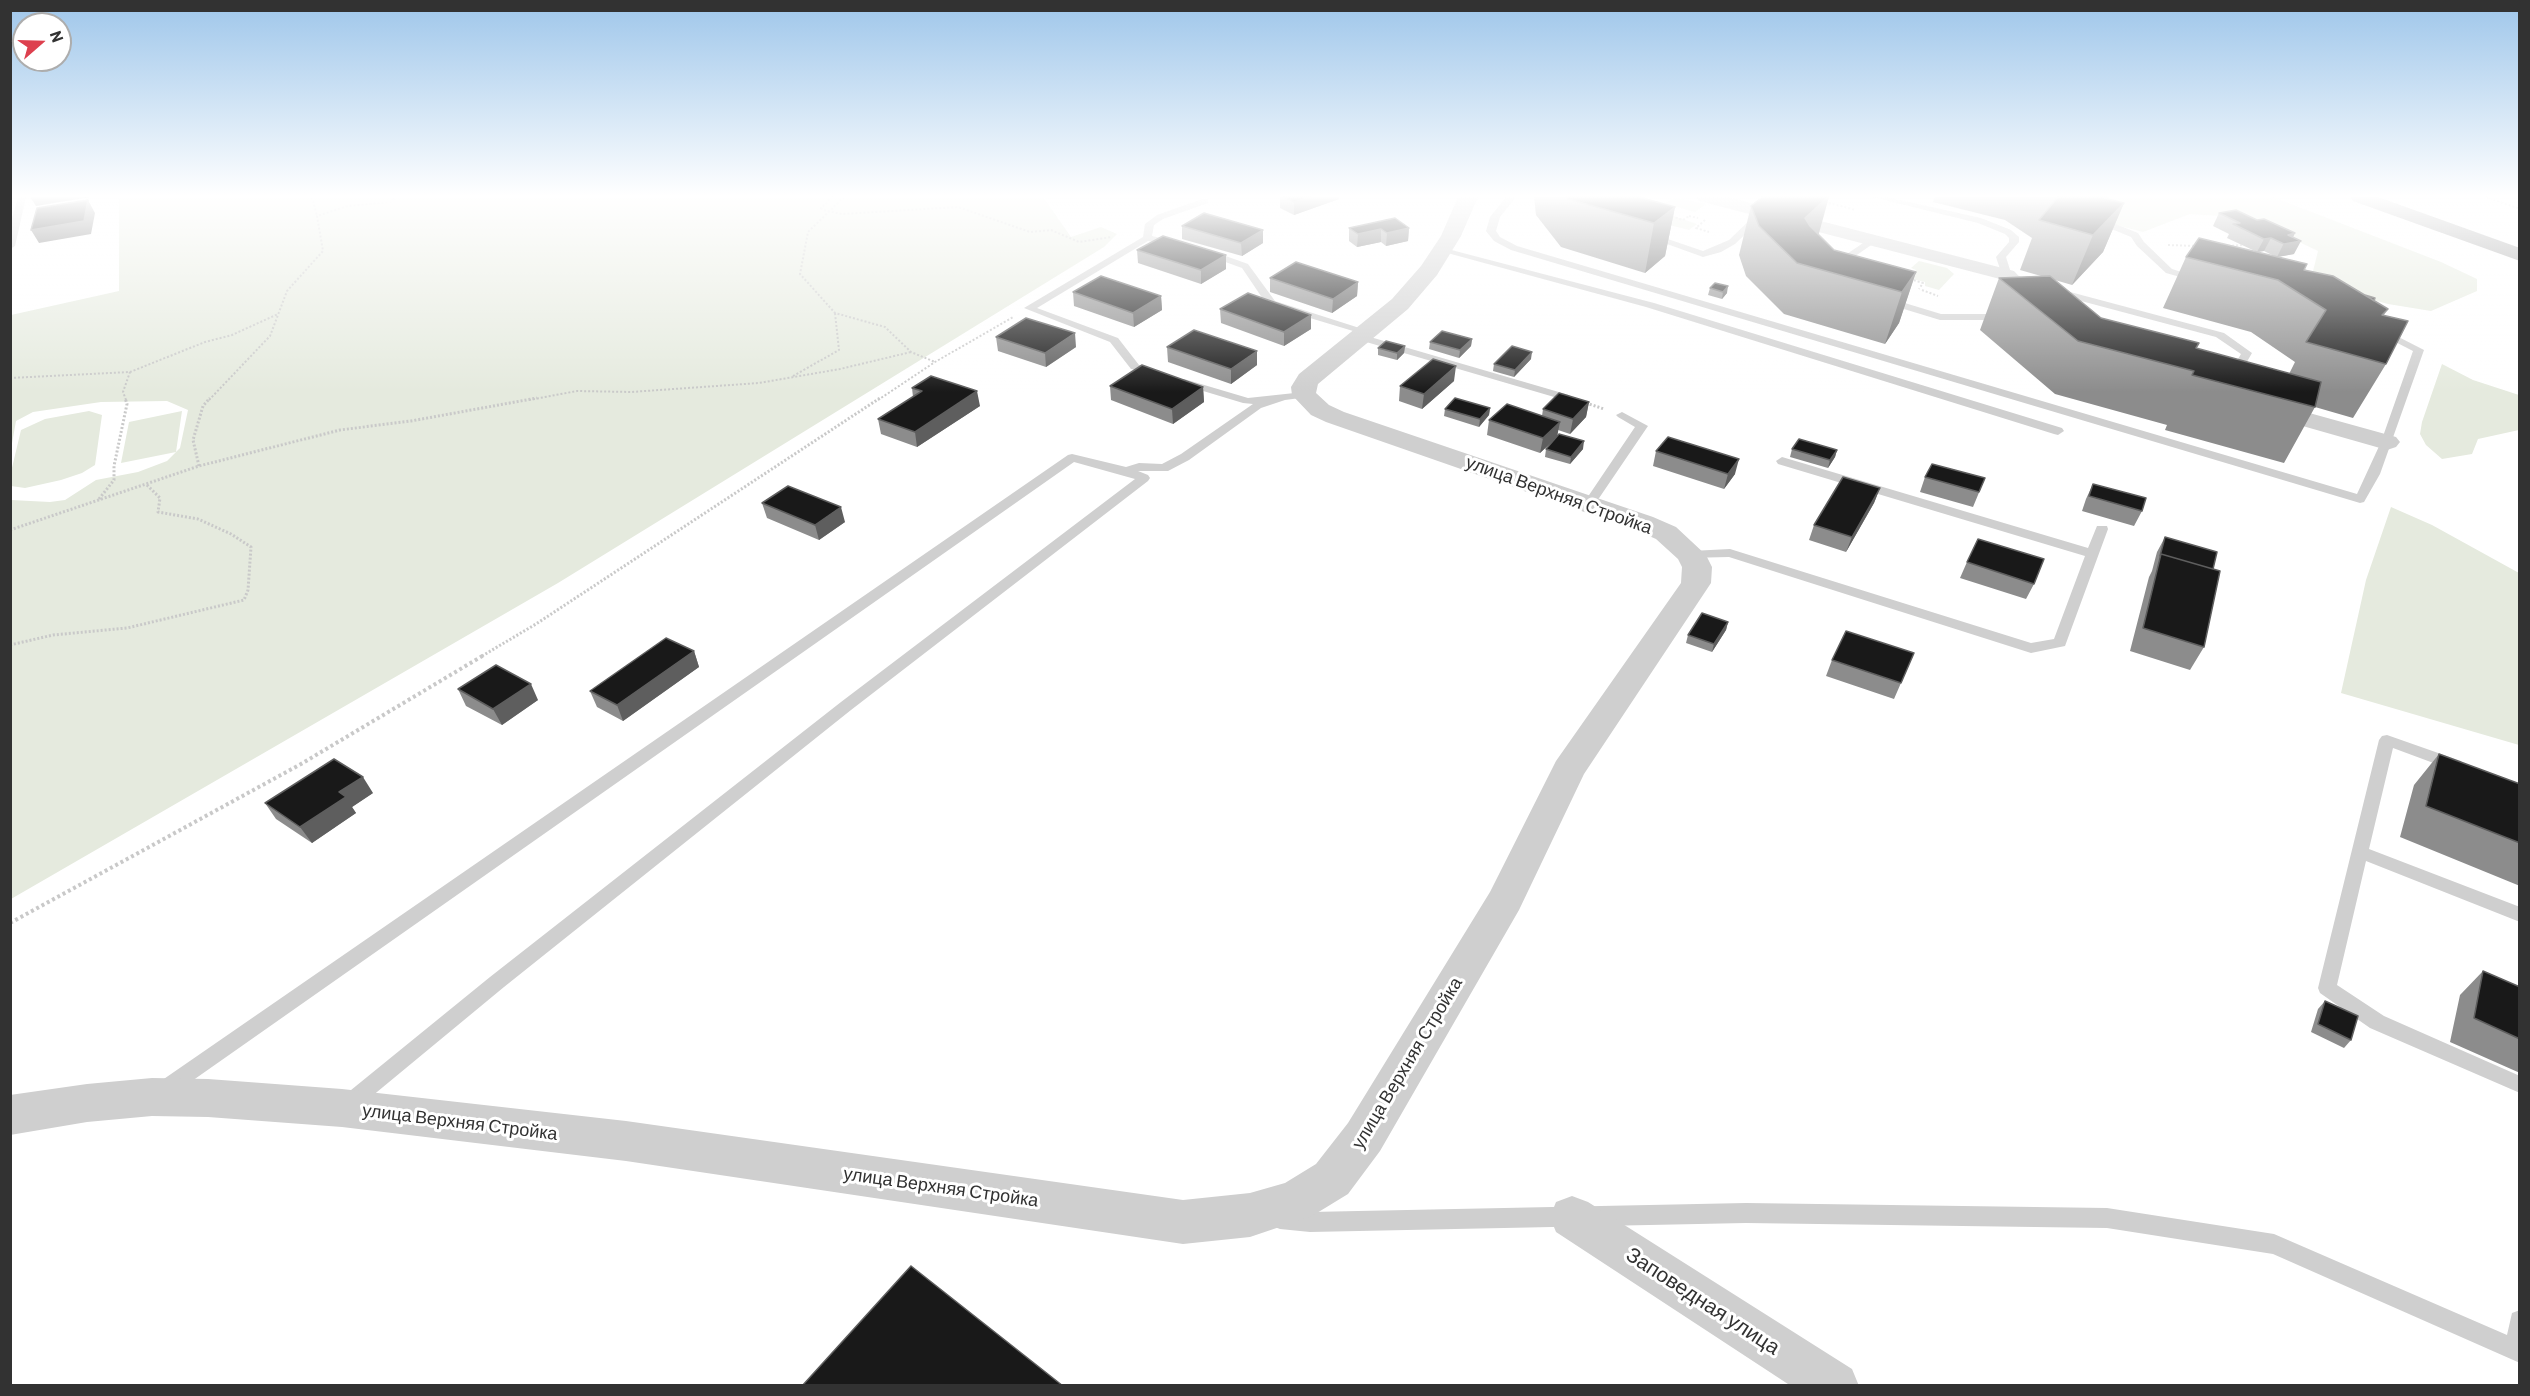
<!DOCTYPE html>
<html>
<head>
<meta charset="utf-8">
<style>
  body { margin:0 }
  #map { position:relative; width:2530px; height:1396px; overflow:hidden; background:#fff; font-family:Barlow,sans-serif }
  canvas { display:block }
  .frame { position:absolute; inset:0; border:12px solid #323232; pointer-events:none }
  .north { position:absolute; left:12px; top:12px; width:60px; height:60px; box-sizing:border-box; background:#fff; border:2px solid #adadad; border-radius:50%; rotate:70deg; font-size:16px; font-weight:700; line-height:24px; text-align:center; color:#323232 }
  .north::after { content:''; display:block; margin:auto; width:21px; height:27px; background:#dd404e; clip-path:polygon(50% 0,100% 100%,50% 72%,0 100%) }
</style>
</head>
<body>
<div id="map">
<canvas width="2530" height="1396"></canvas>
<div class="frame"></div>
<div class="north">N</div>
</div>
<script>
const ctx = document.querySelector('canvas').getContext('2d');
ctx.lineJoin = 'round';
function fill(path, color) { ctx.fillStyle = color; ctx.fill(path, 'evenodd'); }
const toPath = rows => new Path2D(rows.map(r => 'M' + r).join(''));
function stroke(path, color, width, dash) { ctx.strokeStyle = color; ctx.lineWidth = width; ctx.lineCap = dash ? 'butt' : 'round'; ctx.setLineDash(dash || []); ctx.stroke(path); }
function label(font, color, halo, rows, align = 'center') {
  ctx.font = font + ' Barlow,sans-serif'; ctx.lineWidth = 6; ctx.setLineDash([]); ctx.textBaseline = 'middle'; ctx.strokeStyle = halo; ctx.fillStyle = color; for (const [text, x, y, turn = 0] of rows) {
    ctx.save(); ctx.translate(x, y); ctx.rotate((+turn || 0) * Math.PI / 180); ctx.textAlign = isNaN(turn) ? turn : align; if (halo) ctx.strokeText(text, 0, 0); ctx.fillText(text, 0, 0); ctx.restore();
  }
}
const green = toPath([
  [119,197,1043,197,1071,237,1101,227,1117,234,1104,247,558,583,11,899,11,500,50,502,65,500,96,480,138,472,167,461,176,452,121,463,129,422,182,411,176,452,180,448,188,410,167,401,101,402,33,412,16,421,11,449,11,315,119,291],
  [1675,197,1706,204,1695,212,1677,207,1667,214,1697,224,1689,230,1642,218],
  [2057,197,2273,197,2441,262,2477,279,2477,291,2431,311,2388,304,2355,295,2210,275,2313,271,2318,251,2249,218,2190,214,2143,232,2101,221],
  [1919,261,1947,268,1954,274,1939,290,1925,286,1925,282,1908,278,1916,270,1911,268],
  [2442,364,2473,380,2519,395,2519,430,2478,439,2472,454,2442,459,2426,445,2420,434,2422,422],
  [89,411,102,415,95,465,82,473,61,480,25,488,11,486,11,472,21,430,45,419],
  [2391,507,2432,525,2519,573,2519,745,2341,693,2366,580]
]);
const pathFar2 = toPath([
  [312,197,317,216],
  [833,197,821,208,823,210,842,214,958,207,1030,232,1051,230,1079,242,1112,237],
  [844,197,808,232,800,274,835,313,885,327,911,352,935,362],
  [2486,197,2520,209],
  [1825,202,1856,210],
  [1668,215,1683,220,1689,216],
  [1689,216,1698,218],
  [1705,220,1696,228,1709,232],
  [2168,245,2196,246],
  [2228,246,2242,245],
  [1910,279,1923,283,1919,289],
  [1922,290,1938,296],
  [793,376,839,350,835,313],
  [10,378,130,372,205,342,232,335,278,314],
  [126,400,123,392,130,372],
  [209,400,270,336,287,291,323,251,317,216,348,206,391,202,395,197],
  [529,400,577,391,631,392,759,383,840,369,911,352],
  [878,400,935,362,1013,317]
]);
const pathFar1 = toPath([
  [1586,403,1604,409],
  [199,466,193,440,203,406,210,398],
  [99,499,114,480,114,466,127,404,125,398],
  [10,530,199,466,340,430,411,421,537,398],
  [10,645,53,635,127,628,244,600,248,590,251,547,231,534,198,519,158,512,160,498,146,484],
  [482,656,536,624,880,398]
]);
const path = toPath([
  [10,923,301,764,484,655]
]);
const service = toPath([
  [18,197,26,197,15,246,10,249,10,225,18,197],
  [1506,197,1516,197,1500,217,1496,231,1500,237,1517,246,2357,494,2381,442,2413,351,2374,331,2375,329,2383,329,2424,350,2380,474,2364,502,2360,503,1511,250,1494,241,1486,231,1490,217,1506,197],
  [1872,197,1887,197,1981,218,2011,230,2019,237,2019,242,2006,257,2011,273,2024,278,2019,281,2002,275,1996,257,2009,242,2009,238,2005,234,1978,223,1872,197],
  [1205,198,1208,199,1208,203,1163,219,1154,225,1152,236,1177,242,1177,246,1148,241,1037,308,1118,338,1139,365,1160,371,1160,375,1131,369,1110,342,1024,308,1143,237,1145,224,1157,215,1205,198],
  [1757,213,1765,215,1735,244,1721,252,1703,257,1645,236,1653,234,1703,251,1729,240,1757,213],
  [2092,217,2098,217,2138,233,2144,242,2172,269,2203,279,2198,282,2166,273,2137,246,2131,237,2092,221,2092,217],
  [1869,239,1877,241,1838,268,1832,268,1832,264,1869,239],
  [1440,247,1654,303,2062,428,2064,431,2058,435,2054,434,1646,307,1440,251,1440,247],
  [1209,250,1248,264,1275,301,1372,332,1371,334,1363,334,1267,305,1242,268,1206,255,1204,253,1209,250],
  [2059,289,2224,333,2252,353,2237,379,2229,379,2227,377,2241,354,2216,337,2055,294,2055,290,2059,289],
  [1885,297,1941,314,2003,314,2008,317,2003,320,1940,320,1881,302,1880,300,1885,297],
  [1360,334,1569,395,1571,397,1569,399,1561,399,1356,339,1356,335,1360,334],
  [1184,379,1248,398,1304,392,1310,395,1308,397,1285,400,1261,408,1189,460,1168,471,1138,471,1148,475,1150,478,1148,481,851,710,504,987,354,1111,347,1114,340,1111,337,1105,340,1099,490,977,841,702,1135,479,1074,462,172,1095,165,1098,158,1095,155,1089,158,1083,1068,455,1072,454,1126,467,1139,463,1162,464,1181,454,1253,404,1243,403,1180,384,1180,380,1184,379],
  [1622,412,1648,426,1593,507,1585,507,1583,504,1635,427,1618,417,1616,415,1622,412],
  [1782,457,2088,548,2097,526,2107,526,2108,529,2065,646,2031,653,1729,557,1686,558,1684,555,1686,552,1691,551,1730,549,2031,643,2054,639,2085,556,1778,464,1776,461,1782,457],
  [2387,735,2461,761,2463,765,2461,769,2455,771,2393,748,2369,849,2520,907,2520,922,2366,861,2337,985,2384,1016,2520,1076,2520,1093,2370,1028,2320,993,2318,988,2379,740,2382,736,2387,735],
  [1746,1203,2107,1208,2274,1234,2507,1335,2512,1313,2520,1310,2520,1363,2273,1254,2107,1228,1746,1223,1310,1232,1280,1229,1272,1226,1269,1219,1272,1212,1280,1209,1310,1212,1746,1203]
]);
const minor = toPath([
  [1697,197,1728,197,2014,271,2051,310,2048,315,2040,317,2032,315,2000,279,1699,201,1697,197],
  [2266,401,2396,437,2400,442,2396,447,2387,450,2257,413,2254,408,2257,403,2266,401],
  [1572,1196,1588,1202,1852,1369,1859,1386,1791,1386,1556,1232,1550,1217,1556,1202,1572,1196]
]);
const tertiary = toPath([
  [1458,197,1478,197,1461,236,1437,275,1408,309,1318,384,1316,393,1329,405,1344,412,1653,517,1676,527,1706,555,1712,567,1711,583,1584,774,1519,910,1380,1151,1348,1194,1312,1216,1250,1237,1183,1244,626,1161,342,1127,208,1117,152,1116,87,1122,10,1135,10,1095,87,1084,152,1078,208,1079,342,1089,626,1121,1183,1200,1250,1193,1285,1183,1316,1164,1348,1123,1490,892,1556,761,1681,583,1682,567,1678,559,1656,539,1633,529,1326,422,1311,415,1292,395,1291,387,1299,374,1392,299,1421,266,1441,236,1458,197]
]);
const motorway = toPath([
  [2350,197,2378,197,2520,248,2520,261,2353,201,2350,197]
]);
const wall = toPath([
  [1280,197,1339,197,1339,199,1294,215,1280,208],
  [1534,197,1639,197,1675,207,1665,256,1645,273,1561,247,1536,215],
  [1935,197,2109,197,2108,199,2124,203,2103,252,2072,285,2055,280,2101,318,2196,348,2289,374,2295,362,2251,332,2163,308,2186,257,2257,252,2227,238,2229,234,2213,226,2219,213,2257,220,2295,233,2293,237,2294,254,2278,257,2374,301,2388,309,2384,315,2386,364,2353,418,2315,407,2284,463,2165,430,2167,425,2055,394,1980,330,1999,278,2041,276,2020,270,2032,238,2005,220,1933,202],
  [2264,251,2276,257,2257,252],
  [1751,206,1818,235,1834,250,1916,272,1899,323,1885,344,1784,314,1746,276,1739,255],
  [1182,226,1263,243,1242,256,1182,239],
  [1349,228,1409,228,1408,241,1386,246,1381,242,1357,247,1349,241],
  [1137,250,1226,255,1226,269,1201,284,1138,263],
  [1270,278,1358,282,1357,296,1332,313,1270,292],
  [1710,288,1727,293,1722,299,1708,295],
  [1073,292,1161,296,1162,310,1134,327,1074,306],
  [1220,309,1311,315,1311,329,1284,346,1221,323],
  [996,337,1076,347,1046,367,998,351],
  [1472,339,1471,346,1459,358,1429,349,1430,342],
  [1405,346,1404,353,1397,360,1378,355,1378,348],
  [1167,347,1257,365,1231,384,1168,362],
  [1531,359,1514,377,1493,371,1494,364],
  [1454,381,1422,409,1399,401,1400,386],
  [1110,386,1203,387,1204,402,1173,424,1111,400],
  [912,388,980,406,917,447,881,434,878,419,913,397],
  [1589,402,1586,417,1570,434,1558,430,1557,436,1583,449,1570,464,1545,457,1546,449,1555,439,1540,453,1487,435,1489,420,1542,416,1543,409],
  [1490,408,1489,415,1479,427,1444,416,1445,409],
  [1792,449,1837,450,1835,457,1828,468,1790,457],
  [1656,451,1735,474,1724,489,1653,466],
  [1925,477,1985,478,1973,507,1920,492],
  [2093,484,2142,511,2134,526,2082,511,2086,499],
  [1880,488,1874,503,1846,552,1809,540,1814,525],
  [762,503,845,522,819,540,767,518],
  [2165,537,2213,569,2204,647,2190,670,2130,651,2149,577,2152,571,2157,552],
  [1967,562,2034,584,2026,599,1960,578],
  [1728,622,1726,630,1712,652,1686,643,1688,635],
  [694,651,699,667,623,721,597,707,590,691],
  [1914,653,1894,699,1826,676,1832,660],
  [458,689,538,700,502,725,466,706],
  [2439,754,2520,784,2520,886,2400,837,2414,785],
  [373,793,352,807,356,813,312,843,276,819,265,803],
  [2483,971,2520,987,2520,1073,2450,1042,2460,995],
  [2325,1001,2351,1040,2344,1048,2311,1032,2318,1009]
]);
const shadedWall = toPath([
  [30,197,90,197,36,206],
  [1310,197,1339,197,1339,199,1294,215,1294,202],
  [1828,197,1829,197,1816,244,1805,218],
  [88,200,95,213,91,234,39,243,31,230],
  [2124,203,2103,252,2072,285,2093,235],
  [1675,207,1665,256,1645,273,1654,223],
  [1409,228,1408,241,1386,246,1387,233],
  [1381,229,1381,242,1357,247,1358,234],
  [1263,230,1263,243,1242,256,1241,243],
  [2295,233,2290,243,2301,241,2294,254,2277,257,2288,235],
  [2271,238,2264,251,2257,252,2264,239],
  [1226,255,1226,269,1201,284,1201,270],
  [1916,272,1899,323,1885,344,1902,292],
  [1358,282,1357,296,1332,313,1333,299],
  [1728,286,1727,293,1722,299,1723,292],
  [1161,296,1162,310,1134,327,1133,313],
  [1311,315,1311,329,1284,346,1284,332],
  [1075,333,1076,347,1046,367,1045,353],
  [1472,339,1471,346,1459,358,1460,350],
  [1405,346,1404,353,1397,360,1397,353],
  [1257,351,1257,365,1231,384,1231,369],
  [1532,352,1531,359,1514,377,1515,370],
  [1456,366,1454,381,1422,409,1424,394],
  [1203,387,1204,402,1173,424,1172,409],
  [977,391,980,406,917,447,915,432],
  [1589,402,1586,417,1570,434,1573,419],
  [1490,408,1489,415,1479,427,1480,419],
  [1560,422,1557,437,1540,453,1543,438],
  [1584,441,1583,449,1570,464,1571,457],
  [1837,450,1835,457,1828,468,1830,460],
  [1739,459,1735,474,1724,489,1728,474],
  [1880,488,1874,503,1846,552,1852,537],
  [841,507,845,522,819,540,815,525],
  [1728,622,1726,630,1712,652,1714,644],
  [694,651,699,667,623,721,617,705],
  [531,684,538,700,502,725,493,709],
  [363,777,373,793,352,807,356,813,312,843,300,827,339,792]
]);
const building = toPath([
  [1284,197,1310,197,1294,202,1284,197],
  [1567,197,1639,197,1675,207,1654,223,1568,199,1567,197],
  [1762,197,1828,197,1805,218,1810,226,1834,250,1916,272,1902,292,1797,263,1759,226,1751,206,1762,197],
  [2058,197,2106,197,2104,198,2124,203,2093,235,2039,220,2058,197],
  [88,200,84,221,31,230,37,208,88,200],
  [2236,210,2257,220,2264,219,2295,233,2288,235,2301,241,2284,244,2271,238,2264,239,2233,224,2240,223,2219,213,2236,210],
  [1204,213,1263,230,1241,243,1182,226,1204,213],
  [1395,218,1409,228,1387,233,1381,229,1358,234,1349,228,1395,218],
  [1163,236,1226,255,1201,270,1137,250,1163,236],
  [2199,238,2307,264,2304,270,2333,276,2388,309,2382,315,2408,321,2386,364,2306,342,2326,310,2278,280,2186,257,2199,238],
  [1296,262,1358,282,1333,299,1270,278,1296,262],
  [1101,276,1161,296,1133,313,1073,292,1101,276],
  [2050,276,2101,318,2199,343,2196,348,2321,382,2315,407,2192,375,2194,371,2078,341,1999,278,2050,276],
  [1715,283,1728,286,1723,292,1710,288,1715,283],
  [1248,293,1311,315,1284,332,1220,309,1248,293],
  [2365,295,2375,298,2374,301,2365,295],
  [1026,318,1075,333,1045,353,996,337,1026,318],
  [1194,330,1257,351,1231,369,1167,347,1194,330],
  [1442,331,1472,339,1460,350,1430,342,1442,331],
  [1386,341,1405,346,1397,353,1378,348,1386,341],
  [1512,346,1532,352,1515,370,1494,364,1512,346],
  [1433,359,1456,366,1424,394,1400,386,1433,359],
  [1142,365,1203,387,1172,409,1110,386,1142,365],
  [931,376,977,391,915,432,878,419,922,391,912,388,931,376],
  [1559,393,1589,402,1573,419,1543,409,1559,393],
  [1455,398,1490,408,1480,419,1445,409,1455,398],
  [1507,404,1560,422,1543,438,1489,420,1507,404],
  [1559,434,1584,441,1571,457,1546,449,1559,434],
  [1668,437,1739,459,1728,474,1656,451,1668,437],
  [1799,439,1837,450,1830,460,1792,449,1799,439],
  [1932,464,1985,478,1979,492,1925,477,1932,464],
  [1843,477,1880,488,1852,537,1814,525,1843,477],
  [2093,484,2146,498,2142,511,2089,496,2093,484],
  [788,486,841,507,815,525,762,503,788,486],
  [2165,537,2217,552,2213,569,2161,554,2160,556,2165,537],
  [1978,539,2044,559,2034,584,1967,562,1978,539],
  [2161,554,2220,571,2204,647,2143,628,2161,554],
  [1702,613,1728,622,1714,644,1688,635,1702,613],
  [1846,631,1914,653,1901,683,1832,660,1846,631],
  [666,638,694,651,617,705,590,691,666,638],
  [496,665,531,684,493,709,458,689,496,665],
  [2439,754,2520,784,2520,843,2426,806,2439,754],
  [334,759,363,777,339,792,346,797,300,827,265,803,334,759],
  [2483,971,2520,987,2520,1039,2474,1018,2483,971],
  [2325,1001,2358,1016,2351,1040,2318,1024,2325,1001],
  [911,1266,1063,1386,802,1386,911,1266]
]);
const streetNames = [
  ["улица Верхняя Стройка",1559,495,20],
  ["улица Верхняя Стройка",1407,1063,-59],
  ["улица Верхняя Стройка",460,1122,7],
  ["улица Верхняя Стройка",941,1187,8]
];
const nearStreetnames = [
  ["Заповедная улица",1703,1301,33]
];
fill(green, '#e5eade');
stroke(pathFar2, '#c9c9c9', 2, [2, 2]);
stroke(pathFar1, '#c9c9c9', 3, [2, 2]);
stroke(path, '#c9c9c9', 4, [3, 3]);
fill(service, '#cfcfcf');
fill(minor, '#cfcfcf');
fill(tertiary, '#cfcfcf');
fill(motorway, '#999');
fill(wall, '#8c8c8c');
fill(shadedWall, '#5e5e5e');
fill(building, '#191919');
stroke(building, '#5e5e5e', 1.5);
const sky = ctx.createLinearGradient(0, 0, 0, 392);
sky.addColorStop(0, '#9ec6ea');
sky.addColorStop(0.5, '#fff');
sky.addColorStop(1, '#ffffff00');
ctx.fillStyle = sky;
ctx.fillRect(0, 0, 2530, 392);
label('18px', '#323232', '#fff', streetNames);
label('21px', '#323232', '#fff', nearStreetnames);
</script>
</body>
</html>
